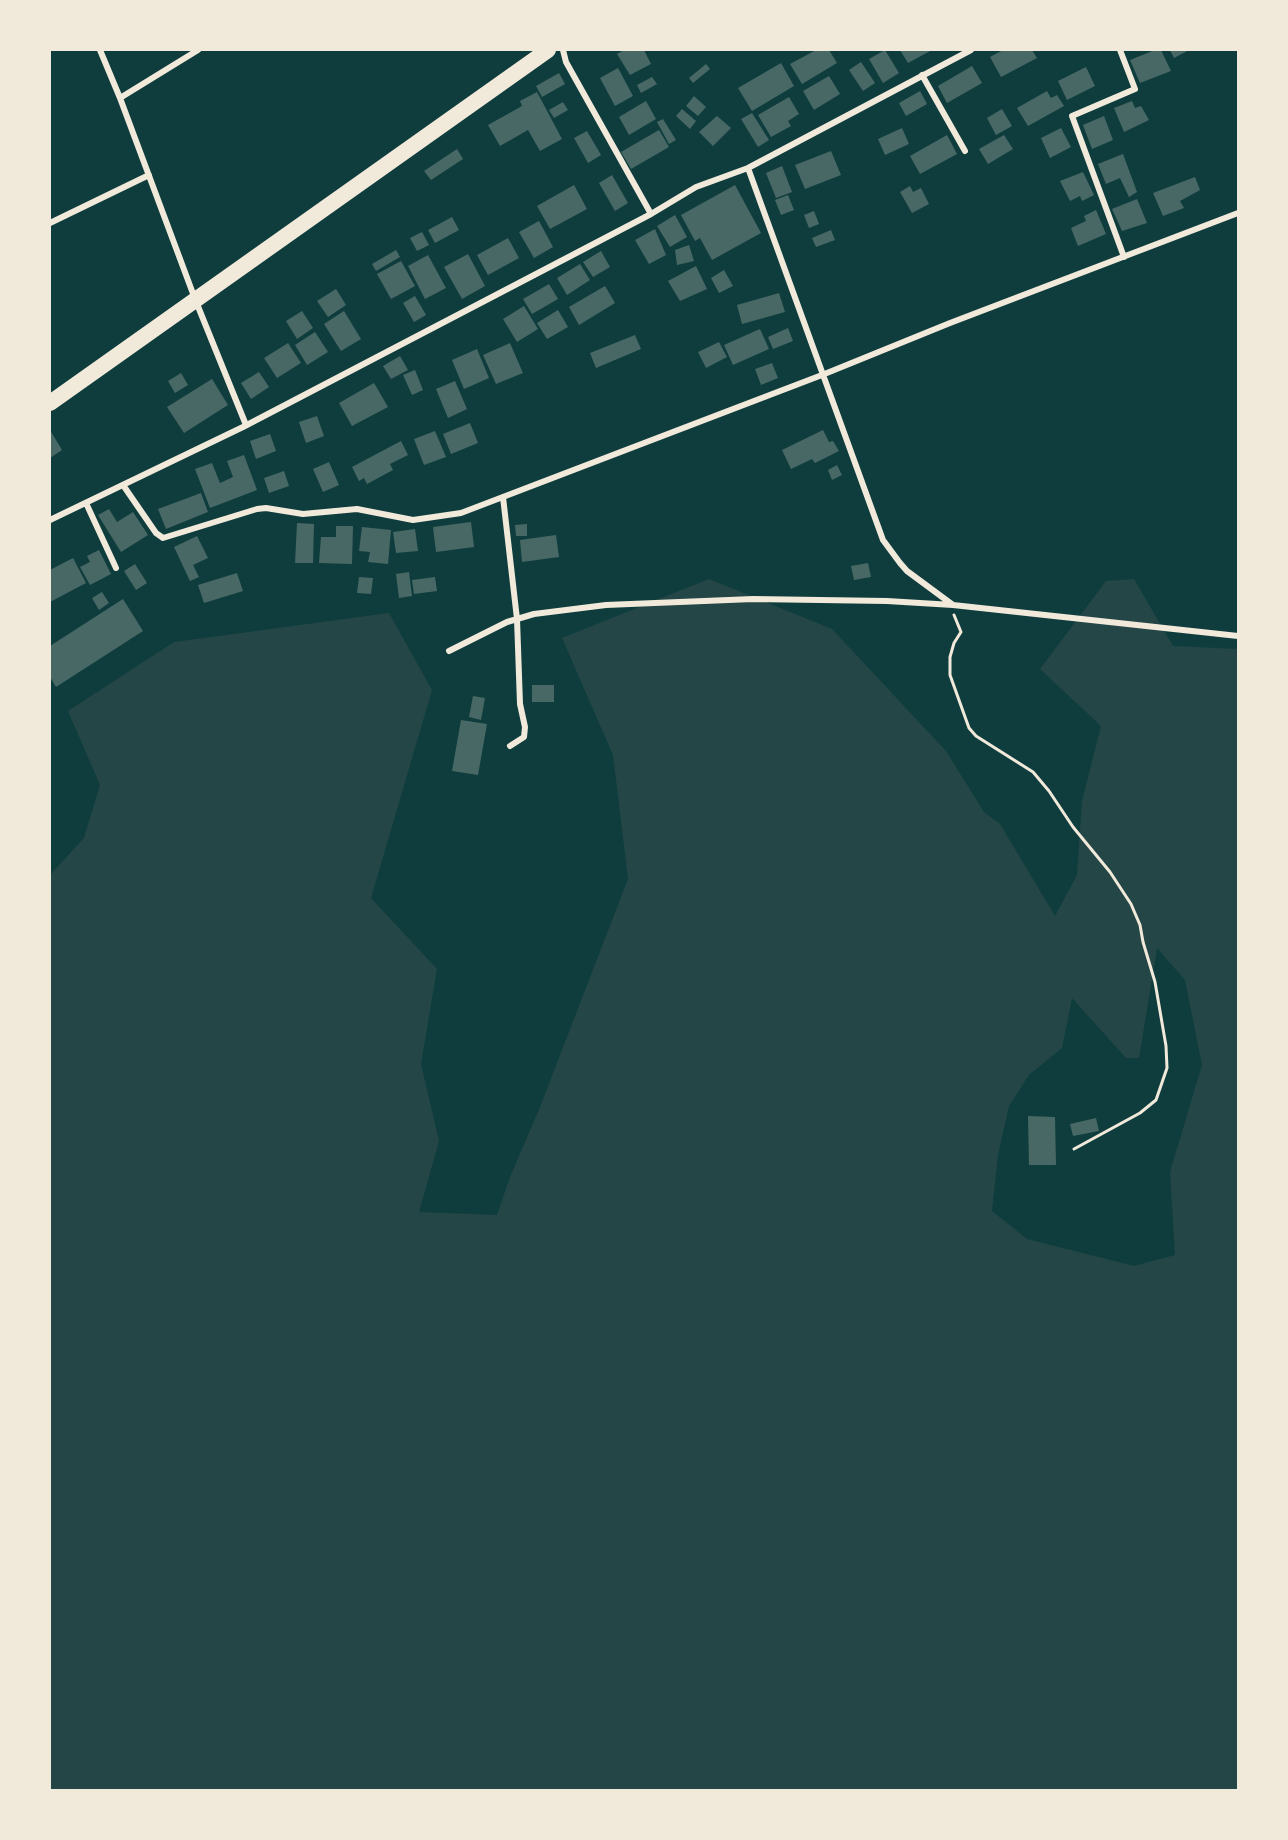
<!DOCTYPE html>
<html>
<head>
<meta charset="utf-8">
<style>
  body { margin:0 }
  #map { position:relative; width:1288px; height:1840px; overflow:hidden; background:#0f3d3e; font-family:Jost,sans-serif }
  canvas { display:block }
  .frame { position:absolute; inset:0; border:51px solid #f1e9da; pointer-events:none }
</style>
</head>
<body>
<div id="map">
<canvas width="1288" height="1840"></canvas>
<div class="frame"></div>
</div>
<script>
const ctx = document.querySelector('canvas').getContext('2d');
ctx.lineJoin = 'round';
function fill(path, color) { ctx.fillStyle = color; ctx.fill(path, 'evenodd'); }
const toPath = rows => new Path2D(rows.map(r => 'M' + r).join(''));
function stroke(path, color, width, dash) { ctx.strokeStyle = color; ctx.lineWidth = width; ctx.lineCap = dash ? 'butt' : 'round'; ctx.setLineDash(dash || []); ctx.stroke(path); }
const green = toPath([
  [709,579,832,629,946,751,984,812,1000,824,1055,916,1077,875,1082,801,1101,726,1040,669,1106,581,1134,579,1173,646,1238,649,1238,1790,50,1790,50,875,84,838,100,785,68,711,174,642,389,613,432,690,371,898,437,969,421,1064,439,1141,419,1212,497,1215,510,1177,540,1107,628,879,613,755,562,638],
  [1157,948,1185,980,1202,1065,1170,1172,1175,1255,1134,1266,1027,1239,992,1211,998,1155,1009,1106,1029,1075,1062,1048,1072,998,1126,1058,1139,1058]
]);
const building = toPath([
  [624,50,644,50,651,64,630,75,617,54],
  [816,50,829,50,837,63,802,84,790,64],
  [885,50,899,73,883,83,869,59],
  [900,50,932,50,908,63],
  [1003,50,1032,50,1037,58,1001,77,990,57],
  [1155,50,1161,50,1171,71,1140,83,1130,60],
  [1170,50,1189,50,1174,58],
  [861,62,875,83,863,91,849,70],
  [781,63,794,86,752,111,738,88],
  [706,64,710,69,693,83,689,78],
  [972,66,982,83,947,103,938,86],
  [1086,67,1095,86,1067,100,1058,81],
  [618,68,633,96,615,106,600,78],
  [559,73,565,84,542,97,536,86],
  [829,76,840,94,814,110,803,91],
  [652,77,657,84,641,93,637,85],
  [920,91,927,104,906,116,899,103],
  [1047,91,1051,98,1057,95,1064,106,1028,126,1017,108],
  [537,92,562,139,540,151,528,130,500,146,488,125,522,106,520,101],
  [694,96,706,107,698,116,686,106],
  [789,97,799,114,788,121,791,126,771,137,758,115],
  [646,101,656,119,629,135,619,117],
  [1132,101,1135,108,1141,106,1149,120,1124,132,1114,108],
  [563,102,568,110,554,118,549,110],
  [682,109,696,121,690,129,676,116],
  [1002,109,1012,126,996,135,987,118],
  [752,113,769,140,758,147,741,119],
  [717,116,731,128,713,146,699,132],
  [1104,116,1113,140,1092,149,1083,125],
  [663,119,676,140,669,144,657,122],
  [902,128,909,144,885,155,878,139],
  [1061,128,1071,147,1050,158,1041,138],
  [659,130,669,147,631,169,621,152],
  [587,131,601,155,588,163,574,138],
  [947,135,957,154,920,174,910,156],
  [1004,135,1013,149,988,164,979,149],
  [457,149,463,159,431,180,424,171],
  [831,151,841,175,805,189,795,165],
  [1123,154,1137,192,1129,197,1120,178,1106,184,1098,164],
  [782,166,792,192,776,198,766,173],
  [1083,172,1094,195,1082,201,1080,196,1070,201,1060,181],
  [612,175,628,203,615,211,599,183],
  [1195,177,1200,190,1180,201,1184,208,1163,216,1153,193],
  [574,185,587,209,550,229,537,206],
  [735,185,761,233,712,260,700,238,695,241,681,215],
  [910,186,913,192,921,188,929,204,912,213,900,192],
  [788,195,794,210,781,215,775,200],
  [1137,199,1147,223,1122,231,1112,209],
  [1096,210,1106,234,1078,246,1071,228,1086,221,1084,216],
  [814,211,819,224,809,228,804,215],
  [675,215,687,237,670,247,657,226],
  [452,217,459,230,435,243,428,230],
  [539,221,553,247,534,258,519,232],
  [655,229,666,255,649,264,635,240],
  [831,230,835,240,816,247,812,238],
  [422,232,429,245,417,251,410,238],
  [508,238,519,258,488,275,477,255],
  [689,245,694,261,677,265,675,250],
  [396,250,400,257,376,271,372,264],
  [601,251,610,267,593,277,583,262],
  [468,254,485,286,462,299,444,267],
  [428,255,446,288,425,299,408,266],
  [401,261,415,286,391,299,377,274],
  [580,264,590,280,567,295,557,278],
  [696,266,707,289,680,301,668,281],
  [724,270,733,286,719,293,711,278],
  [549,284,558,299,532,314,523,299],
  [605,286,615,303,579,325,569,307],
  [336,289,346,305,328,317,317,301],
  [779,293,785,312,742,324,737,305],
  [415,296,426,315,414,322,403,303],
  [524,306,538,329,517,342,503,319],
  [558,310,568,327,547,339,537,323],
  [302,311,313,328,297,339,286,321],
  [344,311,361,339,341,351,324,324],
  [788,328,793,341,773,349,768,337],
  [760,329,769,349,733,365,724,345],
  [315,332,328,352,307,365,295,345],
  [635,335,641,349,596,368,590,353],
  [719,342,727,357,706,368,698,352],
  [288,343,301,363,277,378,264,358],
  [510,343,523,373,496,384,483,355],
  [477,349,489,378,464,389,452,360],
  [400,356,408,370,391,379,383,366],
  [772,363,778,378,761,385,755,369],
  [415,370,423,390,412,395,403,375],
  [259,372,269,387,251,399,241,383],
  [181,373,188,385,175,393,168,381],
  [212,379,228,405,184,433,167,407],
  [455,381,467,409,448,418,436,389],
  [374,383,388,407,352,426,339,403],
  [317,416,324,436,306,443,299,422],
  [470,423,478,443,451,454,443,434],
  [50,430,62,450,50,458],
  [823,430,829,442,833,441,839,451,815,463,812,459,791,469,782,450],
  [435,431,446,457,424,465,414,439],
  [270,434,276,451,256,459,250,441],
  [401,441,408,455,390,464,393,470,367,484,364,478,359,481,352,467],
  [244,455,257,490,210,508,195,469,212,463,220,483,233,477,227,461],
  [329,462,339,485,323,492,313,469],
  [837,465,842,475,832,480,828,470],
  [284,471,289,486,269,493,264,478],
  [201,493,208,512,166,529,158,509],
  [109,509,117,522,133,512,148,535,121,552,98,515],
  [471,522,474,547,436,552,433,527],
  [297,523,314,524,313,563,295,563],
  [527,524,527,536,516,536,515,525],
  [336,526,353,526,352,564,319,563,321,537,336,537],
  [362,527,391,530,388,564,368,562,370,552,359,551],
  [415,529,418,551,396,553,393,532],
  [556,535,559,557,522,562,520,540],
  [197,536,208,558,193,565,199,577,190,581,174,547],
  [99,550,111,574,90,585,80,567,90,562,87,556],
  [73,558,86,583,50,602,50,570],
  [868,563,871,577,854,580,851,566],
  [135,564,147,583,136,590,124,571],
  [409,572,412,596,399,598,396,574],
  [237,573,243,591,204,603,198,585],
  [359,577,373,578,371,594,357,593],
  [435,577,437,591,414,594,412,580],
  [102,592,109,603,99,610,92,598],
  [123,599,143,631,56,687,50,677,50,646],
  [532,685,554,685,554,702,532,702],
  [473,696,485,698,481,720,469,717],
  [461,720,487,724,478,775,452,771],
  [1028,1116,1055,1117,1056,1165,1029,1165],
  [1096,1118,1099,1131,1073,1136,1070,1124]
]);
const path = toPath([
  [954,615,961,632,954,643,950,657,950,675,969,728,976,736,1033,772,1049,791,1073,827,1110,872,1131,904,1140,925,1143,942,1155,982,1166,1046,1167,1068,1156,1100,1140,1113,1074,1149]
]);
const minor = toPath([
  [100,50,120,98],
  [198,50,120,98,195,299,246,425],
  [563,50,566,62,651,214],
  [1121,50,1120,50,1135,89,1072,116,1124,257],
  [922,75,965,151],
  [748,168,883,540,900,563,907,571,953,605,1238,636],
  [50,223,149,175],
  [123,485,156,533,163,538,257,509,266,508,303,514,357,509,413,520,461,513,822,375,950,323,1238,213],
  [503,497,517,619,520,704,525,727,524,737,510,746],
  [86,503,116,568],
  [50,520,243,427,651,214,696,187,748,168,971,50],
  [449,651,507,622,534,614,606,605,753,599,887,601,953,605]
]);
const trunk = toPath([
  [50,403,548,50]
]);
fill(green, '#244646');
fill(building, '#486865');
stroke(path, '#f1e9da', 3);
stroke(minor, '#f1e9da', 6);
stroke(trunk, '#f1e9da', 16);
</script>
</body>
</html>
